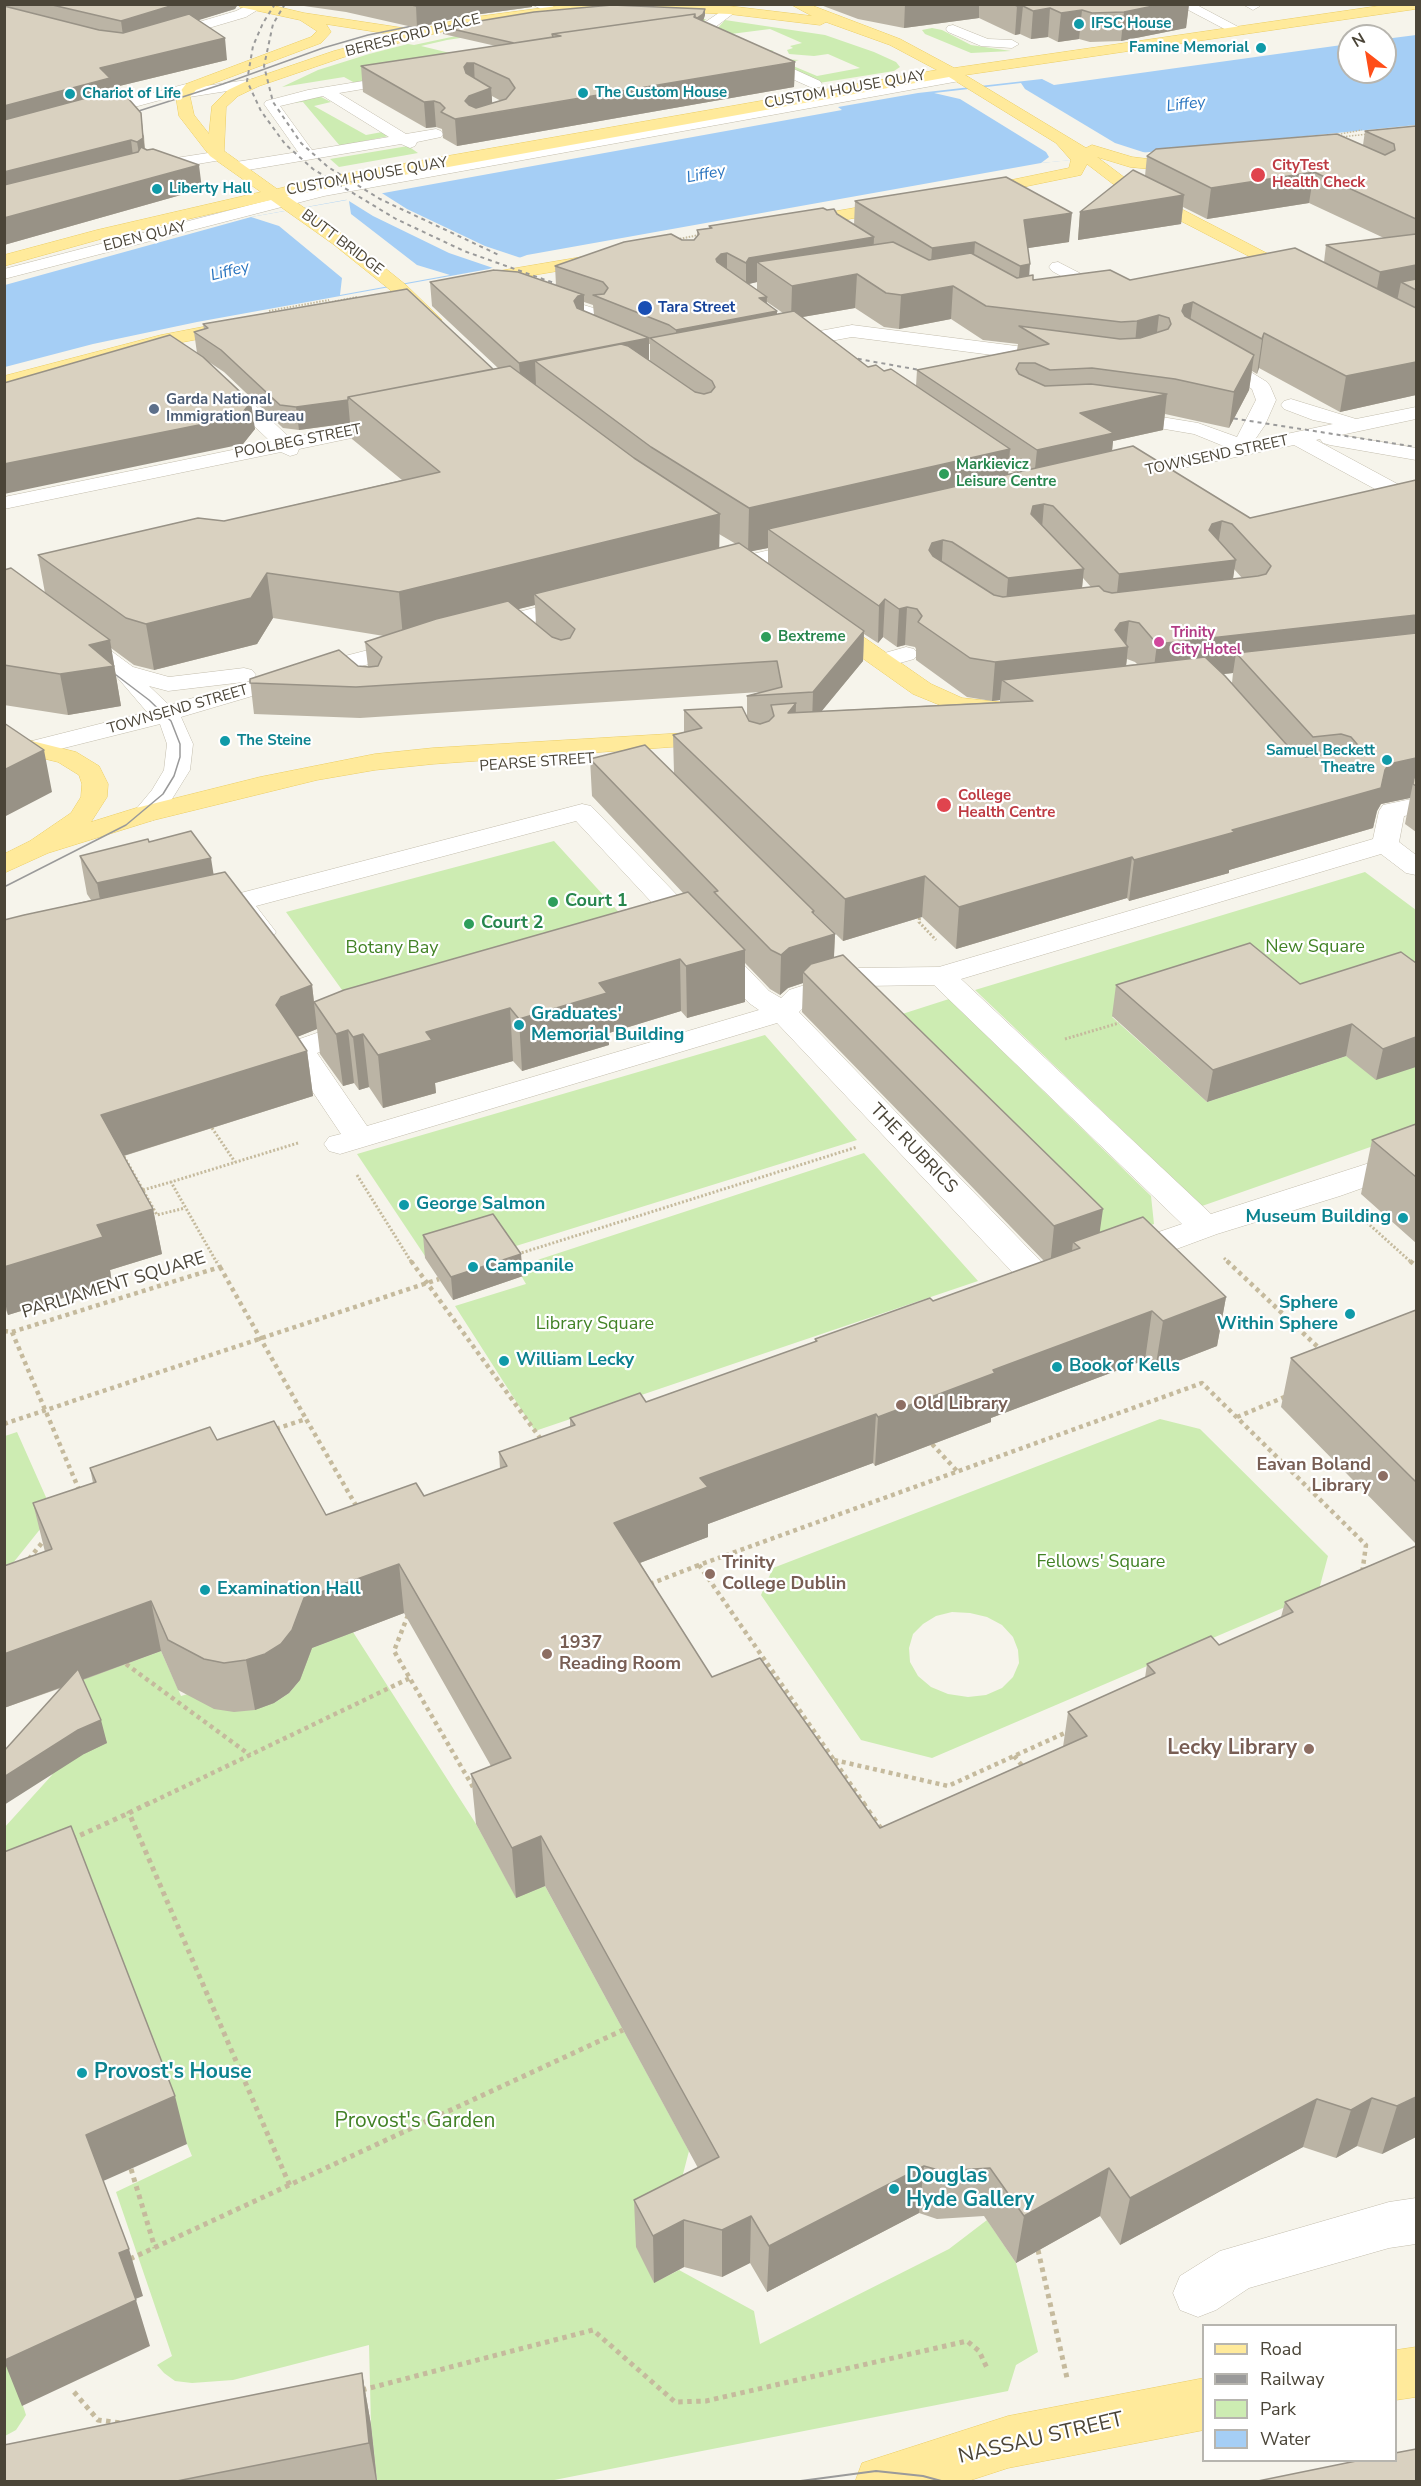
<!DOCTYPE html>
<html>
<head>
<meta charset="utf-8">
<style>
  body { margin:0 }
  #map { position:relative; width:1421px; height:2486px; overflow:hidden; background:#f6f4eb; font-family:"Nunito Sans",sans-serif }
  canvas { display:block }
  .frame { position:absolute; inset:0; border:6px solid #4b4538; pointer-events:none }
  .legend { position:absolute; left:1202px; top:2324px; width:195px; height:138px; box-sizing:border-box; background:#fff; border:2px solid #b7b5af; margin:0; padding:8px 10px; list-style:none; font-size:18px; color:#4b4538 }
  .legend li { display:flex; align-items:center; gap:12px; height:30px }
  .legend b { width:30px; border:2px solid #b7b5af }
  .north { position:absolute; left:1337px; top:24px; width:60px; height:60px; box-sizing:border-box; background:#fff; border:2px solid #b7b5af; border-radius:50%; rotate:329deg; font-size:16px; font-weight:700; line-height:24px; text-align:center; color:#4b4538 }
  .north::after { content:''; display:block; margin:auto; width:21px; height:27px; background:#ff4e19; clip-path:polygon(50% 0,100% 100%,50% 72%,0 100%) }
</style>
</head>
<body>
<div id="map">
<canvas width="1421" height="2486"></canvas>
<div class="frame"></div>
<ul class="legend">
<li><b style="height:8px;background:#ffea9b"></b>Road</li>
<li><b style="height:8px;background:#9a9a9a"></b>Railway</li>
<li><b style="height:16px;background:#cdecb2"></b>Park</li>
<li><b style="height:16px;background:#a5cef5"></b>Water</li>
</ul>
<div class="north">N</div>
</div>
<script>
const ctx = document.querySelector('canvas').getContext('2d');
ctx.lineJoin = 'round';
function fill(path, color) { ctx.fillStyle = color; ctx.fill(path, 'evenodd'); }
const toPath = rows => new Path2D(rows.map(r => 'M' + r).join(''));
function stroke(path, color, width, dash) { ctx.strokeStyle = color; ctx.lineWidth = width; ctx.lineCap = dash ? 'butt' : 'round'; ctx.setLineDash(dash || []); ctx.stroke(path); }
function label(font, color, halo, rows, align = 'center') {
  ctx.font = font + ' "Nunito Sans",sans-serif'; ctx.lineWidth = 4.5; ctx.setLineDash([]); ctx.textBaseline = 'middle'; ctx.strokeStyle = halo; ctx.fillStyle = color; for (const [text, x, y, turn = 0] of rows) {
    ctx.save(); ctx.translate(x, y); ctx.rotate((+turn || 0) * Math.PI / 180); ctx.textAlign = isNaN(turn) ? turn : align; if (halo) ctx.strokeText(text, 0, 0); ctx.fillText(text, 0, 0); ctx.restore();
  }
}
const green = toPath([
  [681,18,706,19,700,26,506,31,447,40,421,46,479,60,355,83,344,77,282,87,318,70,369,54,408,44,414,45,470,33],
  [725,20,825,35,874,52,896,62,900,67,894,71,819,83,776,63,783,59,799,60,786,63,817,76,860,68,828,54,814,56,789,54,787,50,793,48,790,46,802,43,770,29,723,35,758,51,774,50,763,54,750,52,715,36,716,30],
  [932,28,942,30,971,45,1011,51,971,53,925,34,922,30],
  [315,97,321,97,331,102,314,106,366,135,382,132,389,136,340,146,303,102,290,103],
  [408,146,418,153,339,167,330,159],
  [554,841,646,942,365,1022,286,912],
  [1365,872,1416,910,1416,1000,1112,1017,1207,1102,1346,1056,1416,1067,1416,1131,1202,1206,975,990],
  [949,999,1151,1196,1154,1224,1092,1245,871,1024],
  [765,1035,857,1140,503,1250,425,1256,357,1154],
  [864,1153,978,1281,535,1431,455,1306,526,1284,516,1267],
  [1160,1419,1200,1429,1328,1556,1318,1593,932,1758,861,1740,761,1595,773,1568],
  [952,1612,970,1613,987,1617,1002,1625,1013,1637,1018,1650,1019,1663,1013,1677,1002,1688,986,1695,968,1697,948,1694,931,1687,918,1676,910,1662,909,1648,913,1634,923,1624,936,1616],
  [17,1432,53,1513,5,1573,5,1436],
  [353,1632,476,1824,516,1897,545,1886,689,2151,655,2282,679,2270,754,2311,760,2344,949,2249,987,2220,1016,2263,1038,2352,1016,2365,1008,2391,544,2482,377,2481,371,2425,369,2345,233,2380,192,2383,175,2381,164,2373,157,2365,172,2356,116,2192,192,2156,187,2144,5,1907,4,1828,52,1775,78,1681,161,1651,181,1696,191,1693,274,1703,289,1693,300,1680,307,1650],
  [8,2360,26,2415,16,2430,5,2436,4,2361]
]);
const water = toPath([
  [1416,35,1416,125,1041,163,527,255,489,269,197,322,93,344,5,367,5,285,251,217,842,110,838,107,918,93,1042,79,1054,85,1349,44,1349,72,1385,72,1385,39]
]);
const pier = toPath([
  [1021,83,1025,89,1115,143,1146,153,1041,163,1049,157,1046,152,960,99,934,93],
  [377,190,407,209,485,246,524,259,496,269,449,253,373,216,349,201,351,214,417,265,450,275,340,295,342,278,279,226,251,217,347,200,345,198]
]);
const pathFar4 = toPath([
  [1335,135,1362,130],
  [1340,137,1369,134]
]);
const pathFar3 = toPath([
  [674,240,699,235],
  [326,303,357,297],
  [269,311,329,300]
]);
const pathFar2 = toPath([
  [920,914,919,922,936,940],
  [1065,1039,1119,1023],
  [212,1128,235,1162],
  [122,1153,157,1215,185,1208],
  [357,1175,412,1263],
  [143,1190,171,1182],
  [1361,1217,1412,1263],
  [518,1254,857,1147],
  [1224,1258,1229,1263],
  [217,1263,171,1182,298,1143]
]);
const pathFar1 = toPath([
  [411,1261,543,1442],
  [1227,1261,1321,1350],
  [1410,1261,1416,1266],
  [220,1267,306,1419],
  [4,1331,12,1332,220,1267,217,1261],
  [12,1332,80,1492],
  [1237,1417,1287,1396],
  [4,1424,439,1279],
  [276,1429,306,1419,358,1509],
  [932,1444,957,1471],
  [29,1559,45,1539],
  [650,1584,699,1565],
  [408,1615,394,1651,473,1787],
  [126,1664,250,1755],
  [1014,1756,1025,1769],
  [834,1760,948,1786,1067,1732],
  [146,1805,410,1678],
  [865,1805,699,1565,1202,1383,1366,1545,1362,1574]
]);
const path = toPath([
  [149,1803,129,1813,290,2186],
  [863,1803,882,1830],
  [72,1839,129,1813],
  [131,2169,155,2248],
  [1038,2250,1067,2378],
  [130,2259,623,2030],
  [362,2390,593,2330,675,2402,706,2401,967,2341,979,2351,987,2368],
  [74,2392,98,2420,121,2423]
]);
const minor = toPath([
  [250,4,267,4,246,17,168,40,158,40,156,37,158,34,236,11,250,4],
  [531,4,550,4,558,10,551,14,531,4],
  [1177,4,1195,4,1246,31,1244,34,1234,34,1177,4],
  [1242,4,1259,4,1260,6,1253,10,1242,4],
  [729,6,736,10,734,13,710,31,820,81,822,84,820,87,810,87,695,35,693,32,695,29,729,6],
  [953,25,988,39,1012,40,1019,44,1012,48,981,46,948,32,946,29,948,26,953,25],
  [960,73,967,77,965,80,324,196,4,279,4,269,323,186,960,73],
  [406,74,413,78,411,81,339,93,406,134,436,129,441,131,444,134,441,137,417,142,415,146,410,148,401,144,236,172,228,167,236,162,298,152,264,104,266,101,308,90,406,74],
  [323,96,389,137,312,150,280,106,323,96],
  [254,79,261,83,259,86,170,100,164,99,4,142,4,132,186,84,196,84,198,87,254,79],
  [221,151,227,153,229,156,227,159,150,172,142,167,150,162,221,151],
  [1058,262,1103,285,1106,289,1103,293,1097,294,1091,293,1052,271,1049,267,1052,263,1058,262],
  [542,292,603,311,606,315,603,319,597,320,536,301,533,297,536,293,542,292],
  [852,325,1055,351,1062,353,1064,357,1062,361,1055,363,852,337,782,350,775,348,773,344,775,340,782,338,852,325],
  [1211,350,1218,352,1267,382,1270,386,1276,400,1265,425,1254,441,1333,424,1313,420,1284,409,1281,405,1284,401,1291,399,1356,419,1416,407,1416,419,1341,435,1416,448,1416,460,1330,445,1323,443,1320,439,1316,440,1416,494,1416,508,1408,507,1294,445,1120,481,1113,479,1110,475,1113,471,1226,447,1194,434,1112,420,1109,416,1112,412,1119,410,1198,423,1237,437,1256,400,1252,389,1204,360,1202,356,1204,352,1211,350],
  [219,376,226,378,290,438,394,417,401,419,404,423,401,427,394,429,299,449,297,454,290,456,281,452,4,509,4,497,271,442,212,386,209,382,212,378,219,376],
  [813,540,821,542,824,547,821,552,717,576,709,574,706,569,709,564,813,540],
  [4,576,12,578,133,667,169,677,244,668,252,670,256,675,252,680,244,682,168,691,149,686,169,705,275,674,411,639,419,641,423,646,419,651,293,684,181,717,193,744,190,770,172,799,154,820,145,822,136,820,132,814,152,790,164,770,167,744,160,724,4,763,4,748,147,712,117,677,4,594,4,576],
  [580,596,588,598,591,603,588,608,484,635,476,633,472,628,476,623,580,596],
  [906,647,914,649,918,654,914,659,882,668,874,666,870,661,874,656,906,647],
  [1416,798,1416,814,1404,816,1399,842,1416,855,1416,875,1406,873,1381,854,961,979,1211,1214,1416,1148,1416,1169,1340,1196,1217,1234,1136,1264,1124,1267,1112,1264,1107,1256,1112,1248,1182,1224,934,985,861,986,809,1002,799,1012,1056,1277,1061,1285,1056,1293,1044,1296,1032,1293,777,1023,340,1154,329,1151,324,1144,329,1137,341,1134,284,1049,288,1043,351,1021,361,1018,371,1021,376,1027,371,1033,317,1053,367,1126,759,1010,749,1003,703,955,699,949,703,943,713,940,723,943,769,991,781,998,789,990,859,968,939,967,1373,839,1379,811,1383,805,1416,798],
  [582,804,591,806,705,924,709,930,705,936,695,938,683,936,576,821,256,906,276,932,272,938,262,940,252,938,225,902,229,896,582,804],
  [1416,2198,1416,2244,1389,2248,1249,2288,1216,2310,1198,2317,1180,2310,1173,2293,1180,2276,1220,2251,1389,2202,1416,2198]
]);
const major = toPath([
  [239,4,266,4,304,13,403,28,410,32,460,19,572,4,729,6,812,16,790,4,808,4,900,39,954,68,1392,4,1416,4,1416,9,965,75,1086,148,1092,145,1132,157,1197,165,1199,168,1197,171,1191,173,1130,167,1097,157,1133,184,1303,272,1306,276,1303,280,1297,281,1121,190,1087,164,1081,175,974,197,968,195,966,192,968,189,1069,168,1071,160,1056,143,949,77,287,196,345,236,406,285,442,320,439,324,433,326,427,324,394,293,333,244,271,200,101,239,4,266,4,255,97,230,261,192,210,156,179,116,176,97,186,84,311,37,317,31,300,20,240,7,239,4],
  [612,9,729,14,820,25,826,22,890,45,937,70,322,178,277,189,224,151,226,107,238,96,259,86,344,57,460,27,534,16,612,9],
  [326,24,396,35,334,51,249,80,228,90,212,106,209,134,194,115,190,97,196,90,321,43,331,32,326,24],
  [900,200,908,205,906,209,797,228,789,223,797,218,900,200],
  [599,254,605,255,608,259,605,263,475,285,469,284,466,280,469,276,475,275,599,254],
  [239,320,246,322,248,326,246,330,162,346,4,388,4,376,161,335,239,320],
  [828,616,836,618,931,684,962,698,1000,702,1009,704,1012,709,1009,714,1000,716,957,712,913,694,820,628,816,623,820,618,828,616],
  [718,731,727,733,730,738,727,743,433,764,375,770,317,780,154,820,48,853,4,873,4,854,30,841,71,813,81,797,82,784,79,775,58,762,4,749,4,734,76,752,99,766,108,784,107,797,91,822,136,808,260,777,375,754,433,748,718,731],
  [1416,2347,1416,2397,1396,2400,1396,2350,1416,2347],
  [1204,2378,1204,2430,1008,2468,965,2482,855,2482,862,2463,1008,2416,1204,2378]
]);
const tramFar1 = toPath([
  [123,116,223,84,323,48,368,35,427,23],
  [4,887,126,825,163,794,174,776,180,757,180,744,171,721,149,700,103,665]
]);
const tram = toPath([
  [793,2482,876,2471,923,2476,945,2482]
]);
const rail = toPath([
  [275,4,263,23,253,46,247,81,261,111,285,144,313,169,396,219,464,251,571,289],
  [285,4,273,24,264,66,273,102,301,143,328,167,380,199,501,256],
  [842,356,936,373],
  [1218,416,1416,447]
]);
const wall = toPath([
  [4,4,238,4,235,9,198,20,227,60,111,88,111,92,144,136,145,149,202,189,4,245],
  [290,4,532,4,532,7,459,17,417,28,346,12],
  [818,4,1189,4,1186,28,1121,41,1090,42,1079,39,1058,42,1048,37,1031,39,1020,34,1015,35,979,18,904,28,858,19],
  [705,15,703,21,795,62,794,87,457,146,443,138,442,129,436,127,426,128,363,92,361,66,496,46,443,34,443,27],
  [492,96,501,101,492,103],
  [1416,126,1416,395,1340,412,1259,368,1257,374,1252,371,1249,390,1229,428,1165,414,1163,430,1113,441,1112,451,1250,518,1416,480,1416,832,1405,824,1410,798,1381,804,1377,811,1373,828,1229,870,1229,873,1129,901,1127,898,956,949,922,917,843,941,814,913,814,914,835,934,834,958,1100,1232,1226,1297,1217,1346,1155,1370,1145,1360,991,1418,991,1422,875,1466,873,1463,708,1524,708,1537,640,1563,712,1677,880,1828,1063,1747,1068,1712,1145,1678,1147,1664,1219,1645,1281,1617,1285,1602,1416,1546,1416,2137,1382,2154,1357,2146,1336,2158,1303,2147,1120,2245,1100,2216,1016,2263,984,2216,937,2219,919,2213,767,2292,750,2263,722,2277,684,2267,654,2283,636,2247,634,2200,698,2168,545,1886,516,1898,476,1824,471,1774,491,1766,404,1613,312,1648,300,1680,289,1693,274,1703,255,1710,234,1712,214,1709,178,1690,161,1651,83,1680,107,1743,84,1754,61,1688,4,1708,4,1566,45,1552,33,1503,93,1483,90,1468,217,1440,326,1515,424,1496,500,1469,499,1452,570,1427,570,1418,646,1402,815,1342,815,1339,933,1301,1044,1261,802,1012,803,983,788,988,780,995,770,989,745,963,745,1002,687,1018,681,1011,609,1033,609,1045,522,1071,513,1061,435,1083,436,1093,383,1108,369,1087,359,1090,354,1083,343,1086,320,1054,317,1029,297,1037,307,1051,313,1096,124,1156,153,1209,162,1254,110,1270,112,1283,8,1315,4,1305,4,920,91,900,87,894,80,856,149,842,214,874,312,985,314,1002,684,894,592,796,590,759,674,773,673,735,684,733,684,710,747,717,747,696,760,692,360,718,254,714,250,679,358,666,368,667,365,642,384,636,273,618,257,644,154,670,134,665,111,648,121,706,68,715,4,705,4,570,45,593,38,555,224,521,402,480,352,439,350,423,299,430,283,428,224,372,209,362,255,429,243,444,197,353,194,332,204,329,203,324,493,369,498,368,432,306,430,282,556,285,555,266,682,240,694,240,697,237,697,230,709,228,709,226,827,210,837,214,854,225,855,201,1069,242,1028,248,1029,276,1033,280,1130,280,1324,262,1326,245,1384,238,1309,203,1207,219,1183,207,1181,224,1078,240,1080,212,1145,176,1147,156,1363,145,1365,131],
  [757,282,757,290,748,284],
  [584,302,593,305,594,315,584,311],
  [767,302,783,313,777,314,777,311,767,303],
  [855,308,884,327,899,329,951,319,983,340,1018,344,1017,350,917,370,916,386,884,371,868,367,802,317],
  [649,344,650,344,650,361,649,361],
  [1008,469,1014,473,1008,475],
  [719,534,736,544,719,548],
  [768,548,768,563,751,551],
  [1234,569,1242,578,1233,579],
  [1083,578,1091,587,1082,588],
  [535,605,536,624,518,609],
  [864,634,878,643,883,637,897,647,905,645,915,647,916,649,916,660,967,697,992,701,1000,700,1000,702,821,711,863,661],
  [1127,659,1135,662,1137,664,1126,665],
  [1233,673,1232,683,1224,674],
  [1416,963,1376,1080,1346,1056,1207,1102,1112,1016,1116,985,1300,984],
  [1416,1124,1416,1243,1361,1194,1372,1140],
  [423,1235,523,1276,453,1300,425,1258],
  [1416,1310,1416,1544,1281,1407,1291,1358],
  [362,2373,371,2425,377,2481,4,2481]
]);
const shadedWall = toPath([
  [177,4,238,4,235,9,124,43,121,21],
  [423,4,532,4,532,7,459,17,417,28,416,6],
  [905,4,979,4,979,18,904,28],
  [1163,4,1189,4,1186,28,1121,41,1124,12],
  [1017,6,1023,6,1020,34,1015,35],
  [1050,8,1048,37,1031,39,1033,11],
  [705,9,705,15,703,21,694,17],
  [1082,10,1079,39,1058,42,1061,13],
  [225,38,227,60,111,88,113,101,4,130,4,106,100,68],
  [795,62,794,87,457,146,455,119,465,101,469,96,491,88,493,113],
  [467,63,474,63,475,88,469,89,464,67],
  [434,101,436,127,426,128,424,102],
  [141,113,146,162,141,165,137,142],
  [131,140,134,164,4,198,4,172],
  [199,165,202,189,4,245,4,218],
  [1314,172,1309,203,1207,219,1211,188],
  [1184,195,1181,224,1078,240,1080,212],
  [1072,213,1069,242,1022,249,1024,220],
  [874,237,873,263,757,262,757,282,749,284,746,289,746,263,749,258],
  [975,242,973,271,930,278,932,248],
  [727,253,727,279,721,280,716,259,721,254],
  [1030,264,1028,294,1017,296,1020,266],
  [1416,265,1416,290,1401,282,1397,301,1374,305,1380,272],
  [857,274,855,308,791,319,792,286],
  [953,286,951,319,899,329,901,295],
  [584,295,584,319,578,321,574,301,578,296],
  [767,297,766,313,777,311,776,338,677,358,676,330,759,298],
  [1193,302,1188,336,1182,311,1184,305],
  [1159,315,1155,349,1134,356,1137,321],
  [1264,333,1259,368,1257,374,1262,339],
  [649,338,649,363,535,361,536,386,521,389,519,363],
  [1254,355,1249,390,1229,428,1234,392],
  [1416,362,1416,395,1340,412,1346,376],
  [1167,394,1163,430,1113,441,1110,470,1033,487,1037,450,1080,413],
  [348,400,350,423,299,430,296,407],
  [251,402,255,429,243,444,4,494,4,464],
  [1010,449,1007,492,768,529,768,548,748,552,749,508],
  [1044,504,1041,540,1031,514,1033,506],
  [720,514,719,559,534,594,535,605,403,638,399,592],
  [1222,521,1216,558,1236,560,1230,597,1115,612,1119,574,1209,530,1212,524],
  [943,540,941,577,929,550,932,543],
  [1084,569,1080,606,1005,616,1008,578],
  [267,573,273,618,257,644,154,670,146,624],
  [885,599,883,637,878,643,879,606],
  [907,607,905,645,897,647,899,609],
  [1416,615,1416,652,1236,653,1233,673,1152,682,1157,644],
  [1129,621,1126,647,1128,647,1124,686,1002,680,1000,700,992,701,995,662,1115,630,1120,623],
  [864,631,863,661,812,723,813,692],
  [110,640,121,706,68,715,60,674,89,645],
  [796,703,795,743,788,713],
  [44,750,52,792,4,817,4,770],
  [1416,758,1416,786,1414,778,1410,798,1381,804,1377,811,1373,828,1229,870,1229,873,1129,901,1134,860,1232,830,1385,770,1389,764],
  [1132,857,1127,898,956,949,959,907],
  [211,858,217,896,104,922,97,883],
  [925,876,922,917,843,941,845,899],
  [814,911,813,941,835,934,833,974,803,972,803,983,788,988,780,995,781,955,812,912],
  [745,950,745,1002,687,1018,686,966],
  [680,959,681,1011,609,1033,609,1045,522,1071,519,1019,599,983],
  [312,985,317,1029,287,1041,276,1005,281,997],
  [510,1008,513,1061,435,1083,436,1093,383,1108,378,1055,426,1032],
  [1352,1024,1346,1056,1207,1102,1213,1070],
  [348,1030,354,1083,343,1086,336,1034],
  [363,1034,369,1087,359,1090,353,1037],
  [1416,1037,1416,1067,1376,1080,1383,1049],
  [307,1051,313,1096,110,1160,101,1115],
  [153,1209,162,1254,110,1270,112,1283,8,1315,4,1298,4,1267,97,1225],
  [1103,1209,1097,1251,1080,1248,1073,1242,1071,1260,1050,1267,1054,1226],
  [521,1254,523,1276,453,1300,451,1277],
  [1226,1297,1217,1346,1155,1370,1163,1321],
  [1152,1311,1145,1360,991,1418,991,1422,875,1466,878,1417,993,1370],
  [876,1414,873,1463,708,1524,708,1537,616,1572,614,1523,700,1478],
  [399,1564,404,1613,312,1648,300,1680,289,1693,274,1703,255,1710,246,1660,304,1598],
  [151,1601,161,1651,4,1708,4,1654],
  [101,1720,107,1743,84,1754,4,1805,4,1777,78,1730],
  [541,1836,545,1886,516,1898,512,1848],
  [175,2096,187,2144,101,2182,86,2135],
  [1416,2097,1416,2137,1382,2154,1397,2106],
  [1372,2098,1357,2146,1336,2158,1351,2110],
  [1317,2099,1303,2147,1120,2245,1130,2198],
  [924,2166,919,2213,767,2292,769,2246],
  [1109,2168,1100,2216,1016,2263,1024,2216],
  [751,2216,750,2263,722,2277,722,2230],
  [684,2220,684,2267,654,2283,653,2236],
  [129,2249,143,2296,133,2300,119,2253],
  [136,2300,150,2346,22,2406,4,2361,4,2351],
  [362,2373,371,2425,377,2481,376,2481,369,2443]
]);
const building = toPath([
  [48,4,177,4,121,21,48,4],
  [407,4,423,4,416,6,407,4],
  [1013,4,1163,4,1124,12,1092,13,1082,10,1061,13,1050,8,1033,11,1023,6,1017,6,1013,4],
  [612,5,705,9,703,14,697,18,695,17,695,14,552,34,553,37,514,43,443,27,534,12,612,5],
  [4,6,99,30,123,33,189,14,225,38,100,68,110,78,4,106,4,6],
  [695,14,694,17,795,62,455,119,441,112,445,108,440,103,434,101,424,102,361,66,561,36,552,34,695,14],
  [467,63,474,63,509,79,515,88,506,99,476,108,469,105,465,101,469,96,491,88,466,73,464,67,467,63],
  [120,89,141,113,143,138,137,142,131,140,4,172,4,120,120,89],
  [1416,126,1416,219,1314,172,1211,188,1147,156,1156,149,1337,134,1385,155,1395,150,1394,144,1365,131,1416,126],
  [141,147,147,150,153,149,199,165,4,218,4,185,138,152,141,147],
  [1133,170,1184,195,1080,212,1133,170],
  [1006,177,1072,213,1024,220,1030,264,1020,266,975,242,932,248,855,201,1006,177],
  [823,208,827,210,834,209,837,214,874,237,749,258,746,263,727,253,721,254,716,259,717,262,767,297,759,298,777,311,676,330,669,325,593,295,604,294,608,288,603,282,555,266,624,242,671,234,682,240,694,240,699,234,697,230,712,228,709,226,823,208],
  [1416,234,1416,265,1380,272,1326,245,1416,234],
  [893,242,929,260,971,253,1017,278,1033,275,1033,280,1110,270,1130,280,1295,248,1416,308,1416,362,1346,376,1264,333,1262,339,1193,302,1184,305,1182,311,1185,316,1254,355,1234,392,1175,379,1092,368,1050,370,1035,363,1019,363,1016,369,1019,374,1045,386,1091,384,1167,394,1080,413,1114,433,1037,450,917,370,1049,344,1019,326,1120,339,1140,338,1168,329,1171,324,1169,318,1159,315,1137,321,1121,322,986,306,953,286,901,295,886,293,857,274,792,286,757,262,893,242],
  [494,270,518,272,584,295,578,296,574,301,577,308,649,338,519,363,430,282,494,270],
  [1416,279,1416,290,1401,282,1416,279],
  [407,289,493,369,348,397,348,400,296,407,280,405,221,350,194,332,208,328,203,324,407,289],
  [794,311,868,367,876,365,884,371,891,369,1010,449,749,508,651,447,535,361,621,344,628,346,695,392,704,394,711,392,715,387,712,381,650,338,794,311],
  [170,335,203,357,251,402,239,417,4,464,4,383,170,335],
  [510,366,634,458,720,514,399,592,267,573,251,598,146,624,126,618,38,555,198,518,224,521,440,472,348,397,510,366],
  [1133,446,1250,518,1416,480,1416,615,1157,644,1139,623,1129,621,1120,623,1115,630,1128,647,995,662,970,658,918,622,922,616,917,609,907,607,899,609,885,599,879,606,768,529,1133,446],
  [1044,504,1053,506,1119,574,1236,560,1209,530,1212,524,1222,521,1232,524,1271,566,1266,574,1258,576,1112,593,1104,591,1099,586,1003,597,994,595,933,556,929,550,932,543,943,540,952,542,1008,578,1084,569,1031,514,1033,506,1044,504],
  [739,543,864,631,813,692,747,696,782,687,777,661,356,687,250,683,250,679,339,650,358,666,369,667,378,666,382,657,365,642,436,619,508,601,552,637,561,640,570,638,575,629,534,594,739,543],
  [11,568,110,640,89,645,114,666,60,674,4,665,4,570,11,568],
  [1416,633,1416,758,1389,764,1385,770,1381,788,1232,830,1235,832,1134,860,1132,857,959,907,925,876,845,899,673,735,702,728,684,710,742,707,749,721,760,724,769,721,774,716,771,705,796,703,788,713,1033,701,1002,680,1205,657,1225,676,1295,754,1305,757,1351,751,1357,744,1351,737,1341,734,1313,737,1236,653,1416,633],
  [4,723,44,750,4,770,4,723],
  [645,745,814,911,812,912,835,934,789,948,781,955,771,950,714,892,718,891,590,759,645,745],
  [1416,777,1416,786,1413,784,1414,778,1416,777],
  [191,831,211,858,97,883,80,856,148,839,149,842,191,831],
  [225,872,312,985,281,997,276,1005,307,1051,101,1115,153,1209,97,1225,103,1237,4,1267,4,920,24,915,225,872],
  [688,892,745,950,686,966,680,959,599,983,607,993,519,1019,510,1008,426,1032,432,1040,378,1055,363,1034,353,1037,348,1030,336,1034,314,1002,344,990,688,892],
  [1250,943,1300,984,1401,952,1416,963,1416,1037,1383,1049,1352,1024,1213,1070,1116,985,1250,943],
  [843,955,1103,1209,1054,1226,803,972,811,964,843,955],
  [1416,1124,1416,1177,1372,1140,1416,1124],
  [493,1214,521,1254,451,1277,423,1235,493,1214],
  [1143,1217,1226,1297,1163,1321,1152,1311,993,1370,995,1373,878,1417,876,1414,700,1478,708,1487,614,1523,712,1677,760,1658,880,1828,1087,1736,1068,1712,1155,1673,1147,1664,1211,1636,1219,1645,1293,1612,1285,1602,1416,1546,1416,2097,1397,2106,1372,2098,1351,2110,1317,2099,1130,2198,1109,2168,1024,2216,990,2168,942,2171,924,2166,769,2246,751,2216,722,2230,684,2220,653,2236,634,2200,719,2157,541,1836,512,1848,471,1774,511,1758,399,1564,304,1598,292,1630,281,1644,265,1654,246,1660,224,1663,204,1659,168,1640,151,1601,4,1654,4,1566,52,1549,33,1503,96,1482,90,1468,210,1427,217,1440,274,1421,326,1515,416,1483,424,1496,507,1466,499,1452,575,1425,570,1418,640,1393,646,1402,817,1341,815,1339,930,1298,933,1301,1080,1248,1073,1242,1143,1217],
  [1416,1310,1416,1482,1291,1358,1416,1310],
  [78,1669,101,1720,78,1730,4,1777,4,1751,78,1669],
  [71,1826,175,2096,86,2135,129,2249,119,2253,136,2300,5,2360,4,1852,71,1826],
  [362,2373,369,2443,177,2481,4,2481,4,2445,362,2373],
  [1416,2449,1416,2481,1258,2481,1361,2460,1395,2460,1395,2453,1416,2449]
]);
const markers = [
  [1079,24,6,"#0f9aa8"],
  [1261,48,6,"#0f9aa8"],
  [583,93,6,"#0f9aa8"],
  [70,94,6,"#0f9aa8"],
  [1258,175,8,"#e0444e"],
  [157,189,6,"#0f9aa8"],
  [645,308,8,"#1a4fb4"],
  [154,409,6,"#5c6f8a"],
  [944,474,6,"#2e9e5b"],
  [766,637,6,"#2e9e5b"],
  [1159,642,6,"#d1479c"],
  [225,741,6,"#0f9aa8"],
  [1387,760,6,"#0f9aa8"],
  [944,805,8,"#e0444e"],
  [553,902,6,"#2e9e5b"],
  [469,924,6,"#2e9e5b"],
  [519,1025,6,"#0f9aa8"],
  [404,1205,6,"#0f9aa8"],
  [1403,1218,6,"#0f9aa8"],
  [473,1267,6,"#0f9aa8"],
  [1350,1314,6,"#0f9aa8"],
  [504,1361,6,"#0f9aa8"],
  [1057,1367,6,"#0f9aa8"],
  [901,1405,6,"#8d6e63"],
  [1383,1476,6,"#8d6e63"],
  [710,1574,6,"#8d6e63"],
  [205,1590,6,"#0f9aa8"],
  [547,1654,6,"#8d6e63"],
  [1309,1749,6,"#8d6e63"],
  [82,2073,6,"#0f9aa8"],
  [894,2189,6,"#0f9aa8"]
];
const farCulturenames = [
  ["IFSC House",1091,24],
  ["Famine Memorial",1249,48,"right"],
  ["The Custom House",595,93],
  ["Chariot of Life",82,94],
  ["Liberty Hall",169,189],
  ["The Steine",237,741],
  ["Samuel Beckett",1375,751,"right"],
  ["Theatre",1375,768,"right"]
];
const farStreetnames = [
  ["BERESFORD PLACE",413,36,-14],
  ["CUSTOM HOUSE QUAY",845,90,-10],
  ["CUSTOM HOUSE QUAY",367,177,-10],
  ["EDEN QUAY",145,237,-14],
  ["BUTT BRIDGE",342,243,37],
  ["POOLBEG STREET",298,442,-11],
  ["TOWNSEND STREET",1217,456,-12],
  ["TOWNSEND STREET",178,710,-16],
  ["PEARSE STREET",537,763,-4]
];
const farHealthnames = [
  ["CityTest",1272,166],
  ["Health Check",1272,183],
  ["College",958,796],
  ["Health Centre",958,813]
];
const farTransitnames = [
  ["Tara Street",658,308]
];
const farServicenames = [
  ["Garda National",166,400],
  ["Immigration Bureau",166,417]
];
const farLeisurenames = [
  ["Markievicz",956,465],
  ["Leisure Centre",956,482],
  ["Bextreme",778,637]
];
const farHotelnames = [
  ["Trinity",1171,633],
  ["City Hotel",1171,650]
];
const farWaternames = [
  ["Liffey",1186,105,-7],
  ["Liffey",706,175,-11],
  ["Liffey",230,272,-14]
];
const leisureNames = [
  ["Court 1",565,902],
  ["Court 2",481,924]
];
const parkNames = [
  ["New Square",1315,948],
  ["Botany Bay",392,949],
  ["Library Square",595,1325],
  ["Fellows' Square",1101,1563]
];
const cultureNames = [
  ["Graduates'",531,1015],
  ["Memorial Building",531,1036],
  ["George Salmon",416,1205],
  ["Museum Building",1391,1218,"right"],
  ["Campanile",485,1267],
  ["Sphere",1338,1304,"right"],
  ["Within Sphere",1338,1325,"right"],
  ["William Lecky",516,1361],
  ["Book of Kells",1069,1367],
  ["Examination Hall",217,1590]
];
const streetNames = [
  ["THE RUBRICS",913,1149,46],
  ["PARLIAMENT SQUARE",114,1286,-17]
];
const educationNames = [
  ["Old Library",913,1405],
  ["Eavan Boland",1371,1466,"right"],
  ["Library",1371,1487,"right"],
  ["Trinity",722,1564],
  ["College Dublin",722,1585],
  ["1937",559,1644],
  ["Reading Room",559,1665]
];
const nearEducationnames = [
  ["Lecky Library",1297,1749]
];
const nearCulturenames = [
  ["Provost's House",94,2073],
  ["Douglas",906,2177],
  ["Hyde Gallery",906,2201]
];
const nearParknames = [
  ["Provost's Garden",415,2122]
];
const nearStreetnames = [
  ["NASSAU STREET",1041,2439,-13]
];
fill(green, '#cdecb2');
fill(water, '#a5cef5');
fill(pier, '#f6f4eb');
stroke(minor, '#c3bdad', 1);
stroke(major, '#ebcd64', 1);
stroke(pathFar4, '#c5ba9d', 1.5, [1.5, 1.5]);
stroke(pathFar3, '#c5ba9d', 2, [1.5, 1.5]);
stroke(pathFar2, '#c5ba9d', 3, [2, 2]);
stroke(pathFar1, '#c5ba9d', 4.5, [4, 4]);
stroke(path, '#c5ba9d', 5, [4.5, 4.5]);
fill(minor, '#fff');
fill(major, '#ffea9b');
stroke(tramFar1, '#9a9a9a', 1.5);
stroke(tram, '#9a9a9a', 2);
stroke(rail, '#9a9a9a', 2, [4, 4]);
fill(wall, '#bbb4a5');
fill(shadedWall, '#989286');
fill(building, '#d9d1c0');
stroke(building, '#989286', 1.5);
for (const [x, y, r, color] of markers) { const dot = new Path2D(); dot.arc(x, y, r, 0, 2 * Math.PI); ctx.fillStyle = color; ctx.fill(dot); stroke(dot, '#fff', 2); }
label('bold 15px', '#0d838f', '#fff', farCulturenames, 'left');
label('15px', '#4b4538', '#fff', farStreetnames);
label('bold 15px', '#be3a42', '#fff', farHealthnames, 'left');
label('bold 15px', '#164399', '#fff', farTransitnames, 'left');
label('bold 15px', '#4e5e75', '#fff', farServicenames, 'left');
label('bold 15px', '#27864d', '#fff', farLeisurenames, 'left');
label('bold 15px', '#b23c85', '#fff', farHotelnames, 'left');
label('italic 16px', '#2974bf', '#fff', farWaternames);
label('bold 18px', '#27864d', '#fff', leisureNames, 'left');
label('18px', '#428226', '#fff', parkNames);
label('bold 18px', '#0d838f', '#fff', cultureNames, 'left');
label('18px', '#4b4538', '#fff', streetNames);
label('bold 18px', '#785e54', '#fff', educationNames, 'left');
label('bold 21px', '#785e54', '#fff', nearEducationnames, 'right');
label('bold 21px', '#0d838f', '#fff', nearCulturenames, 'left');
label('21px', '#428226', '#fff', nearParknames);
label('21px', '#4b4538', '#fff', nearStreetnames);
</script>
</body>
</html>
